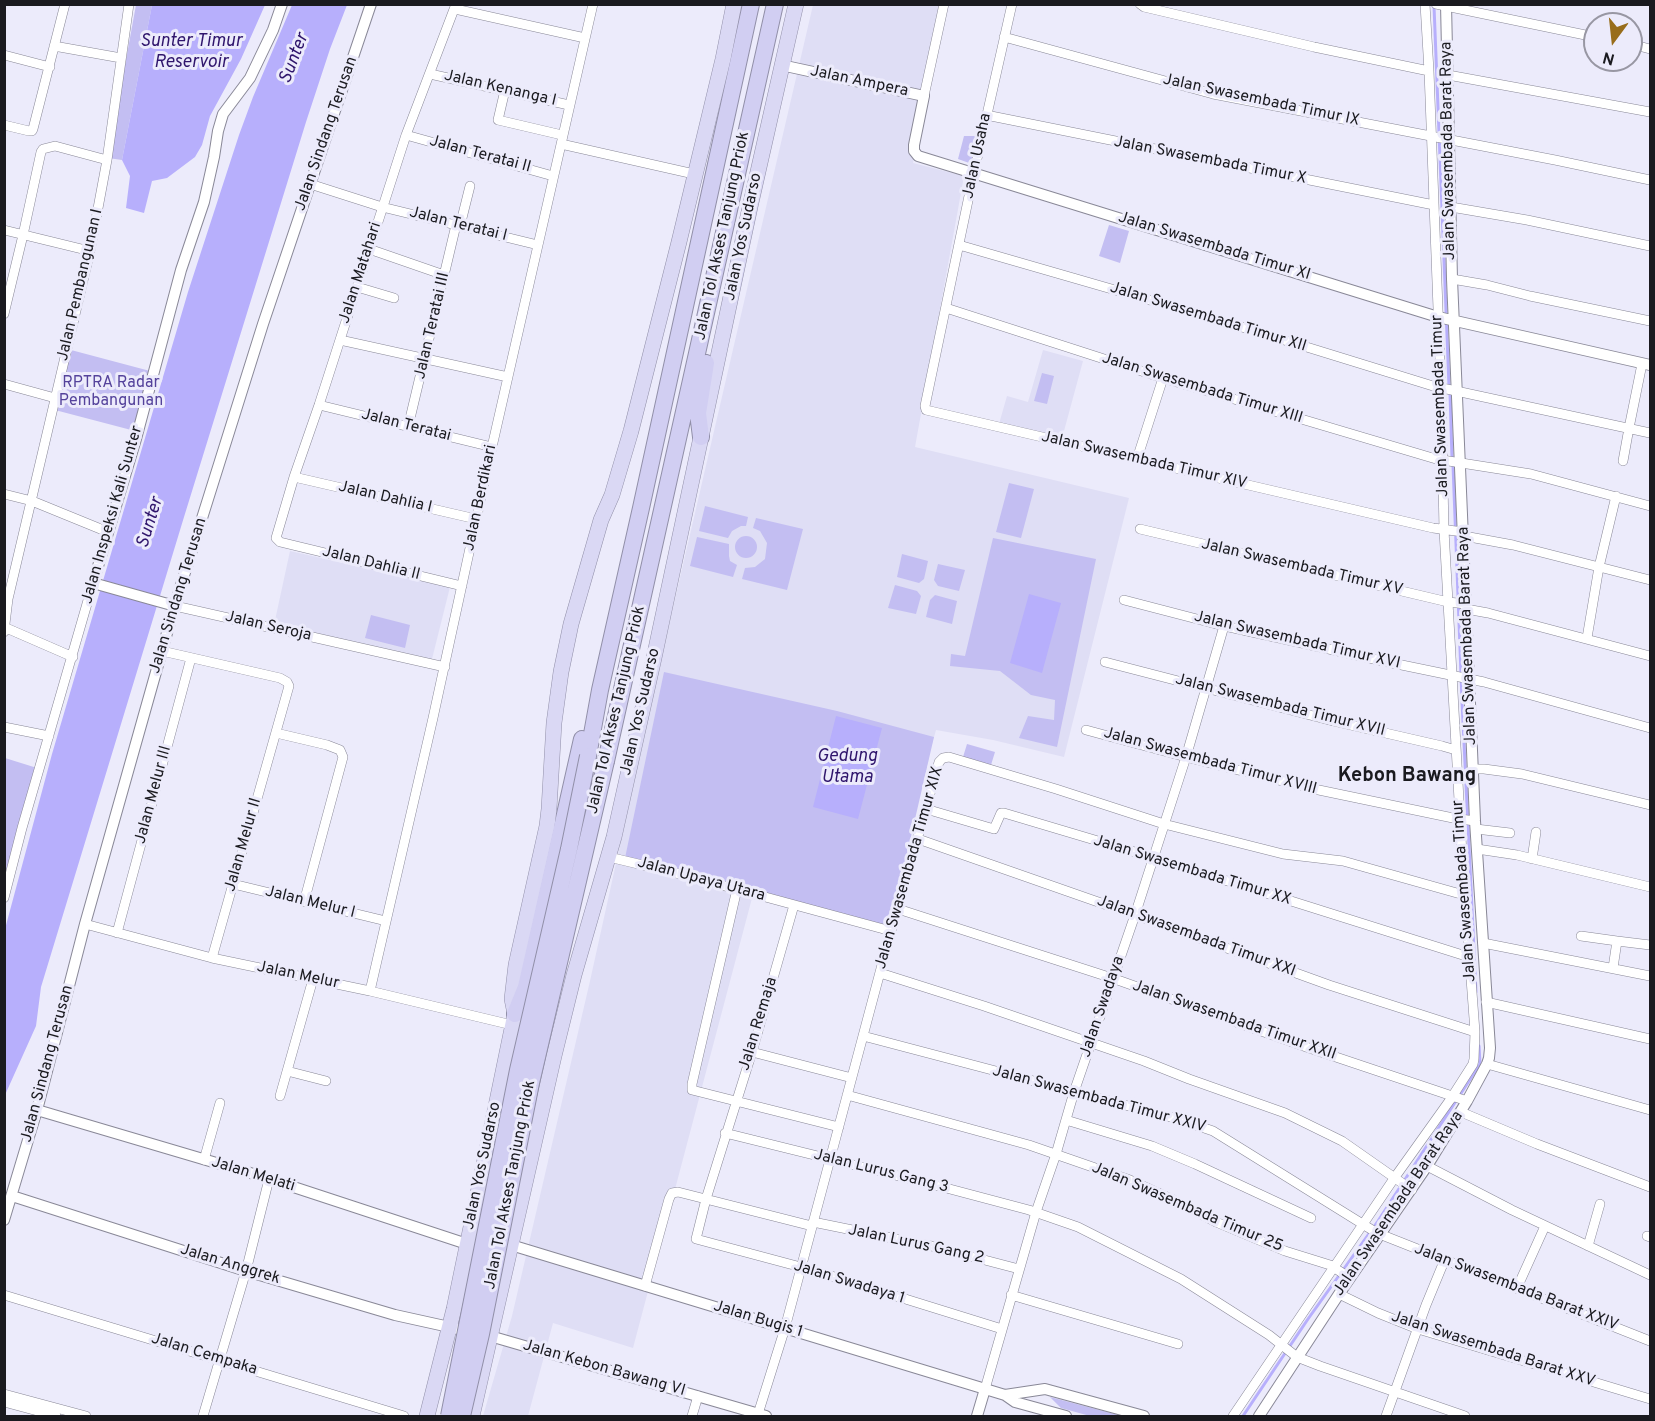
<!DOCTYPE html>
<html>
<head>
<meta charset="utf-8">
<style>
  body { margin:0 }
  #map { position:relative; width:1655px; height:1421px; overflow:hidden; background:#ecebfb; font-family:Overpass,sans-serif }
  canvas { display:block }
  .frame { position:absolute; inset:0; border:6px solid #1a1a1f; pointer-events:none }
  .north { position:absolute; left:1583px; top:12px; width:60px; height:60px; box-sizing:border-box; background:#ecebfb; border:2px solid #9897a3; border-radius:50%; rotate:195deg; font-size:16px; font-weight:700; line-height:24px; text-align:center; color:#1a1a1f }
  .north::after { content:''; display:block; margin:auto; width:21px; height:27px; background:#986d1b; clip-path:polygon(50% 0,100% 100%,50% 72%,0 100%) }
</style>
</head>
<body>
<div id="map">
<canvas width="1655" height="1421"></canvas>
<div class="frame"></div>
<div class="north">N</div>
</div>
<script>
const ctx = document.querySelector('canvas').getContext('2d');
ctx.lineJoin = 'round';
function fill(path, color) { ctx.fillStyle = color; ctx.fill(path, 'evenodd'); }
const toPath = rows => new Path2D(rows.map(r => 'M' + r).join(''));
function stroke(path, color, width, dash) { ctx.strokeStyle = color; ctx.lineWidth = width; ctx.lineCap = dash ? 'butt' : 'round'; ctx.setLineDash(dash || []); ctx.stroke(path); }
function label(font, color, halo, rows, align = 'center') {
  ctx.font = font + ' Overpass,sans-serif'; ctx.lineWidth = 6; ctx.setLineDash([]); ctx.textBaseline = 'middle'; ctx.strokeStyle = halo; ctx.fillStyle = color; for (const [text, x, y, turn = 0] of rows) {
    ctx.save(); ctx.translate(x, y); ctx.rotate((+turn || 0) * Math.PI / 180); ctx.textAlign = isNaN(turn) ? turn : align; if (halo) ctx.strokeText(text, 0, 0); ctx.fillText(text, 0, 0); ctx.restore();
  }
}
const built = toPath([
  [813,5,943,5,913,163,964,176,915,447,1129,498,1064,757,993,740,936,730,884,915,756,883,633,1348,553,1323,528,1416,483,1416,512,1316,590,981,662,655],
  [1043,350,1083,361,1061,442,999,424,1007,396,1028,402],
  [290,551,450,587,431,663,274,625]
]);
const green = toPath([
  [136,5,152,5,122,160,108,158],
  [964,136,979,136,972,164,958,159],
  [1109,225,1129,231,1120,263,1099,256],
  [71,350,150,371,135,431,55,410],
  [1042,373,1054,376,1047,404,1034,401],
  [1009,483,1034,489,1021,538,996,532],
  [705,506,748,517,746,526,741,526,732,531,728,538,699,531],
  [756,518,803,529,787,590,742,579,745,568,755,567,765,559,767,543,760,531,753,528],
  '735 547a11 11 0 1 1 22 0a11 11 0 1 1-22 0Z',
  [697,537,729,544,729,556,730,561,737,565,733,577,690,566],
  [993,538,1096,559,1057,747,1019,738,1028,716,1054,720,1055,700,1031,695,1000,671,950,666,951,654,965,656],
  [902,554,928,561,924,579,919,583,897,577],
  [938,564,965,570,959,591,938,586,934,580],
  [895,585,917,591,921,596,916,614,888,608],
  [935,595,957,601,952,624,926,617,930,600],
  [371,615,410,625,405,648,365,638],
  [664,672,837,711,934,737,890,927,625,858],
  [967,744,995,752,991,765,963,757],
  [5,758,37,768,5,878],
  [1050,1397,1122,1416,1090,1416,1061,1408]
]);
const water = toPath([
  [152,5,265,5,241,59,210,116,202,145,195,157,167,178,152,181,144,213,126,208,130,176,122,160],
  [292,5,347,5,330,49,306,122,184,517,41,987,36,1026,5,1095,5,929,52,754,188,292,239,135,253,97],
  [1029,594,1061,603,1042,673,1010,663],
  [836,716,882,728,858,819,813,807]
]);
const stream = toPath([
  [1434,6,1449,386],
  [1450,393,1452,458],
  [1453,465,1462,701,1476,992],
  [1243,1416,1308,1319,1378,1221,1480,1064,1479,1046]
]);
const minor = toPath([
  [456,4,406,135,319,405,294,477,276,538,280,542,462,586],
  [1012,4,974,172,925,406,926,410,1433,528,1463,532],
  [1140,4,1144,7,1314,47,1429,71],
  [1436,4,1595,37],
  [455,9,585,38],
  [1004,37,1213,94,1555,160,1650,180],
  [1631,44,1650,49],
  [54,46,121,58],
  [4,55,50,67],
  [430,74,569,105],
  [1448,75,1650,112],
  [505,90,498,120,562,135],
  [924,96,944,4],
  [986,115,1434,205],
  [4,125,29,131,32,131,33,129,65,4],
  [406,135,553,176],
  [561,144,694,174],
  [310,184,382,207,538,245],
  [1451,207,1527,220,1650,246],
  [460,226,470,186],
  [4,230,90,251],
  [959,245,1219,320,1433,386,1650,433],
  [369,249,444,275],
  [1452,279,1487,285,1530,296,1650,321],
  [357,287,394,298],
  [946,308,1163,378,1436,459,1531,474,1650,506],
  [4,314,23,235,41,152,43,149,55,146,107,160],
  [340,340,508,377],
  [4,384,55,398],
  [319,405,492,447],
  [408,427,456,225],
  [1137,459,1163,378],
  [1623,461,1629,428,1642,364],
  [294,477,476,519],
  [4,494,32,501,108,532],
  [1140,529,1448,602,1466,604],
  [1464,536,1513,545,1650,580],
  [1124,600,1220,625,1392,663,1484,682,1650,728],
  [175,606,445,667],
  [1466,609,1488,613,1650,656],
  [4,627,73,657],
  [4,632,8,599,90,251,107,160,129,4],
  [1587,638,1599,567,1616,496],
  [162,651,280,678,287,682,289,686,212,958],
  [1105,662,1333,721,1442,746,1456,750],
  [4,727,49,736],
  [1086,730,1186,757,1314,789,1453,818,1475,821],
  [276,733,327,745,340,750,343,757,304,902],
  [1473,769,1484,769,1522,774,1650,805],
  [926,809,994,829,1001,813,1004,813,1145,855,1469,957],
  [1476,829,1510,833],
  [918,839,1141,917,1329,985,1475,1032],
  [1477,849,1517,855,1650,887],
  [609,857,684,875,891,931],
  [1532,859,1536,832],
  [233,884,386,921],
  [737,889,692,1084,692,1090,839,1127],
  [4,898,22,828,93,583],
  [794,905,752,1052,706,1199,696,1239,812,1270,1002,1329],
  [898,909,1112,978,1309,1048,1467,1101],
  [85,924,212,958,370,991,512,1025],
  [117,933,191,658],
  [1581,936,1617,941,1613,968],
  [1617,941,1650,945],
  [1483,943,1650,976],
  [880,973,984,1006,1144,1061,1189,1079,1285,1113,1342,1141,1412,1190],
  [370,991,433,718,492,447,593,4],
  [1486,1002,1650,1039],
  [863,1036,1178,1119,1213,1131,1377,1233,1650,1341],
  [752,1052,852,1078],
  [1487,1064,1650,1110],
  [287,1071,326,1081],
  [847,1095,1029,1145,1130,1180,1176,1201,1216,1222,1285,1251,1330,1265,1350,1278],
  [280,1096,313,979],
  [1461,1112,1537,1144,1650,1187],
  [1066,1120,1152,1146,1195,1164,1311,1218],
  [725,1133,931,1184,1029,1210,1078,1227,1181,1279,1269,1335,1297,1357,1320,1366,1465,1416],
  [204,1160,220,1103],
  [1427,1166,1512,1210,1650,1275],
  [813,1222,931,1246,1019,1269],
  [1647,1236,1650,1237],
  [1588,1246,1600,1204],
  [645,1286,669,1199,672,1193,678,1192,812,1226],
  [1517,1288,1545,1226],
  [1339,1294,1378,1313,1418,1329,1650,1399],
  [4,1295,404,1416],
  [1011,1295,1178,1344],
  [985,1389,1036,1212,1056,1154,1074,1092,1135,915,1186,757,1224,626],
  [4,1394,86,1416],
  [4,1402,56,1416],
  [758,1414,785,1328,891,931,939,762,943,758,949,757,1056,789,1164,824,1283,854,1343,861,1464,895],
  [203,1416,246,1271,269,1179],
  [692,1416,698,1396],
  [1233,1416,1395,1177,1450,1100,1473,1064,1474,1059,1475,1032,1463,872,1444,530,1441,388,1429,71,1425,4],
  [1386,1416,1426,1305,1445,1259]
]);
const tertiary = toPath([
  [781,65,924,96,914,145,914,151,918,156,1438,317,1650,365],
  [175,606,93,583,136,439,181,270,204,202,214,157,218,131,223,114,250,78,273,30,282,4],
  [37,1110,257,1175,467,1244],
  [12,1196,246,1271,395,1315,490,1336,766,1416],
  [4,1220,37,1110,85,924,176,601,263,324,371,4],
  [511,1245,1005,1395,1015,1402,1066,1416],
  [1005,1395,1045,1389,1144,1416],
  [977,1416,985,1389],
  [1259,1416,1339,1294,1427,1166,1467,1101,1487,1064,1489,1058,1490,1048,1475,821,1452,279,1446,4]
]);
const trunk = toPath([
  [427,1416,454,1309,515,1014,512,999,516,965,547,826,549,809,554,723,561,672,571,624,601,520,612,495,631,431,679,242,723,59,734,4],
  [472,1416,554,1056,574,975,614,837,654,658,750,207,796,4]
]);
const motorway = toPath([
  [701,437,698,413,706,363],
  [588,756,600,690,641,508,751,4],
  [606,761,775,4],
  [515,1014,526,987,582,739]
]);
const motorwayBridge = toPath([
  [449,1416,518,1070,569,849,588,756],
  [462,1416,481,1334,531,1083,606,761]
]);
const streetNames = [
  ["Jalan Ampera",859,82,12],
  ["Jalan Kenanga I",500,89,13],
  ["Jalan Swasembada Timur IX",1261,101,12],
  ["Jalan Sindang Terusan",327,134,-71],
  ["Jalan Swasembada Barat Raya",1449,151,-91],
  ["Jalan Teratai II",480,155,15],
  ["Jalan Usaha",978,156,-78],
  ["Jalan Swasembada Timur X",1210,161,11],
  ["Jalan Teratai I",458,225,14],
  ["Jalan Tol Akses Tanjung Priok",723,236,-78],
  ["Jalan Yos Sudarso",744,237,-78],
  ["Jalan Swasembada Timur XI",1214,247,17],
  ["Jalan Matahari",361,273,-72],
  ["Jalan Pembangunan I",81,285,-77],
  ["Jalan Swasembada Timur XII",1208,318,17],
  ["Jalan Teratai III",433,326,-77],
  ["Jalan Swasembada Timur XIII",1202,389,17],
  ["Jalan Swasembada Timur",1441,406,-92],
  ["Jalan Teratai",406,426,14],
  ["Jalan Swasembada Timur XIV",1144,461,13],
  ["Jalan Dahlia I",385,498,13],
  ["Jalan Berdikari",481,498,-78],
  ["Jalan Inspeksi Kali Sunter",113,515,-74],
  ["Jalan Dahlia II",371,564,14],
  ["Jalan Swasembada Timur XV",1302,568,13],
  ["Jalan Sindang Terusan",179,596,-73],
  ["Jalan Seroja",268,627,13],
  ["Jalan Swasembada Barat Raya",1468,636,-92],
  ["Jalan Swasembada Timur XVI",1297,641,13],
  ["Jalan Swasembada Timur XVII",1280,706,14],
  ["Jalan Tol Akses Tanjung Priok",617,710,-77],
  ["Jalan Yos Sudarso",641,712,-77],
  ["Jalan Swasembada Timur XVIII",1210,762,15],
  ["Jalan Melur III",154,795,-75],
  ["Jalan Melur II",244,845,-74],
  ["Jalan Swasembada Timur XIX",910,868,-74],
  ["Jalan Swasembada Timur XX",1192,871,17],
  ["Jalan Upaya Utara",701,880,15],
  ["Jalan Swasembada Timur",1465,891,-94],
  ["Jalan Melur I",310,903,14],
  ["Jalan Swasembada Timur XXI",1196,937,20],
  ["Jalan Melur",298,976,12],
  ["Jalan Swadaya",1103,1007,-71],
  ["Jalan Swasembada Timur XXII",1234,1021,19],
  ["Jalan Remaja",759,1024,-73],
  ["Jalan Sindang Terusan",48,1064,-75],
  ["Jalan Swasembada Timur XXIV",1099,1100,15],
  ["Jalan Yos Sudarso",483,1166,-78],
  ["Jalan Lurus Gang 3",881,1172,14],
  ["Jalan Melati",253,1175,17],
  ["Jalan Tol Akses Tanjung Priok",511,1185,-79],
  ["Jalan Swasembada Barat Raya",1399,1204,-56],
  ["Jalan Swasembada Timur 25",1187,1208,23],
  ["Jalan Lurus Gang 2",916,1245,12],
  ["Jalan Anggrek",230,1265,17],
  ["Jalan Swadaya 1",849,1283,17],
  ["Jalan Swasembada Barat XXIV",1516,1288,21],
  ["Jalan Bugis 1",758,1320,17],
  ["Jalan Swasembada Barat XXV",1493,1350,18],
  ["Jalan Cempaka",204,1355,17],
  ["Jalan Kebon Bawang VI",604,1369,16]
];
const parkNames = [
  ["RPTRA Radar",111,384],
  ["Pembangunan",111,402]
];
const waterNames = [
  ["Sunter Timur",191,42],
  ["Reservoir",191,63],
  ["Sunter",295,59,-69],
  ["Sunter",151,523,-73],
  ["Gedung",847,757],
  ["Utama",847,778]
];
const quarterNames = [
  ["Kebon Bawang",1407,777]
];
fill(built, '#dfdef5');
fill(green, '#c3bef2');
fill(water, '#b7affc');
stroke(stream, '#b7affc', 3);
stroke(minor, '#898897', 10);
stroke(tertiary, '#898897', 12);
stroke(trunk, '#918fa8', 16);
stroke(motorway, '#918fa8', 18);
stroke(minor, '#fff', 9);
stroke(tertiary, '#fff', 10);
stroke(trunk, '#dad8f4', 15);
stroke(motorway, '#d1cef2', 16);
stroke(motorwayBridge, '#918fa8', 18, []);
stroke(motorwayBridge, '#d1cef2', 16);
label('16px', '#1a1a1f', '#ecebfb', streetNames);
label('16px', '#54429b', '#ecebfb', parkNames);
label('italic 18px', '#2f156c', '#ecebfb', waterNames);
label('bold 20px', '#1a1a1f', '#ecebfb', quarterNames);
</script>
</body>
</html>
